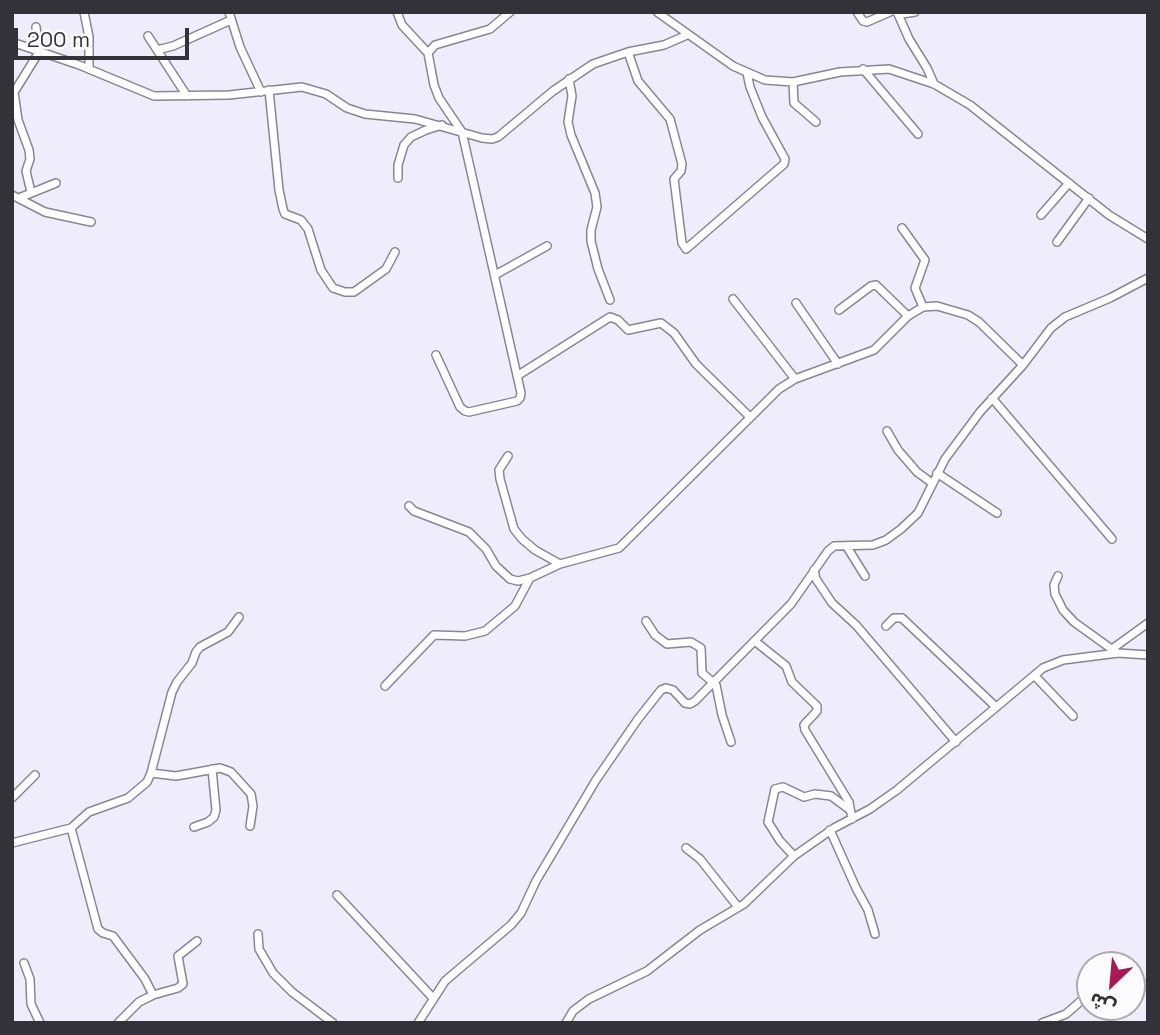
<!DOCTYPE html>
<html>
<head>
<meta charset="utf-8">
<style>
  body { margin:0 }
  #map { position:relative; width:1160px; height:1035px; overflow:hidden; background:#efecfb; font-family:"Space Grotesk","Noto Sans Arabic",sans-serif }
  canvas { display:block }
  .frame { position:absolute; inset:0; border:14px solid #333238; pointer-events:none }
  .north { position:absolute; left:1076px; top:951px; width:70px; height:70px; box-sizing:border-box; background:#fcfbfe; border:2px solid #acabaf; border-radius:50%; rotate:206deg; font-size:19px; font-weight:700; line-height:28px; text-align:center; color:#333238 }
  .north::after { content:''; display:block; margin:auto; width:24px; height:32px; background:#a91954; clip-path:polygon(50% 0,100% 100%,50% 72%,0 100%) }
  .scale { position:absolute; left:14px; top:28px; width:175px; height:32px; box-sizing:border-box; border:4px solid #333238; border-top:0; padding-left:9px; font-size:21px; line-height:24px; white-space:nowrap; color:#333238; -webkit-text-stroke:5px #fcfbfe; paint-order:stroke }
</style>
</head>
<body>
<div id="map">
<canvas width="1160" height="1035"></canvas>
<div class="frame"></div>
<div class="north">ش</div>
<div class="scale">200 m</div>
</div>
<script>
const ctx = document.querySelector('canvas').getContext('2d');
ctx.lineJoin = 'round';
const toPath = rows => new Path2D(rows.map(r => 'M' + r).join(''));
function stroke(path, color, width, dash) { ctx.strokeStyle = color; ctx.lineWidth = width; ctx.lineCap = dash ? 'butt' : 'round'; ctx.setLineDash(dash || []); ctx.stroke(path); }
const minor = toPath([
  [84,12,89,37,89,69],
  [229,12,240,47,261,92],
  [397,12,402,25,428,53],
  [657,12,733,66,765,80,793,82,840,72,889,69,934,84,970,105,1109,215,1148,239],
  [857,12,863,21,867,22,890,12],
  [896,12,902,14,915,12],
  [898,14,909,39,927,68,934,84],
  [148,36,187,96],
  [12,42,79,65,154,96,229,95,302,87,326,94,347,108,365,114,415,119,482,138,492,139,498,137,553,91,593,64,628,52,664,45,687,35],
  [157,50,173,46,231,20],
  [628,52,638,81,670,119,682,164,681,171,674,179,682,243,686,249,784,164,785,159,762,117,750,87,747,73],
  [863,69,918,134],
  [569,79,572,96,568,122,571,135,595,193,597,207,591,230,591,241,598,269,610,300],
  [793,82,794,103,816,122],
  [269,90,279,190,283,209,285,214,301,220,308,229,321,270,333,288,345,292,354,292,386,269,395,252],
  [14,92,18,120,29,150,30,159,26,171,31,192],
  [13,94,39,52,36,27],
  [398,178,398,165,404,145,411,137,426,130,442,125],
  [12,195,45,212,91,222],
  [19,198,56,183],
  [1041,215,1069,183],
  [902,228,925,260,915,288,923,307],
  [1057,242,1089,198],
  [495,275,547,246],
  [733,299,795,379],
  [796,303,838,364],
  [839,310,871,286,876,285,908,316],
  [436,355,460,407,465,411,469,412,517,401,520,398,521,393,462,132,439,98,434,85,428,53,435,45,490,29,510,12],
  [517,376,610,317,618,320,628,330,661,323,674,333,696,364,750,417],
  [992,398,1112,539],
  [887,431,898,450,917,472,932,483],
  [508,456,499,470,500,479,514,529,522,539,535,550,560,564],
  [937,473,997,513],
  [409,506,414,511,469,532,486,549,496,566,510,579,518,581,530,578],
  [847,547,865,576],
  [814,570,816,579,832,603,856,625,956,742],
  [1058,576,1054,585,1055,594,1063,610,1074,622,1117,653],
  [646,621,655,635,667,644,691,642,701,648,702,673,716,685,722,715,731,742],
  [886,626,894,618,902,618,996,707],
  [756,642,786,666,792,682,817,706,817,711,804,725,805,730,849,802,852,819],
  [1112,649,1148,623],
  [1035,676,1073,716],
  [385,686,434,635,465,636,485,631,515,606,530,578,560,564,619,548,779,389,795,379,874,350,908,316,923,307,937,306,968,315,979,322,1023,365],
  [151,773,176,776,220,768,231,772,251,794,253,806,250,826],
  [12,798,35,775],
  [194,827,208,822,214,817,216,810,212,769],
  [71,828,98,929,103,933,113,936,145,979,153,995],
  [830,830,856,888,868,910,875,934],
  [12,843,71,828,89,812,128,798,147,782,151,773,172,692,177,682,192,663,196,652,200,647,228,632,239,617],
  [686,848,700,859,738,907],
  [794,856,780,841,768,822,775,789,783,787,804,797,815,794,831,796,850,810],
  [337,895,433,998],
  [258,934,259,949,273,973,292,992,333,1023],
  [24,963,30,979,31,1004,40,1023],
  [1132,981,1148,986],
  [118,1023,139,1002,153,995,178,988,183,984,178,956,197,941],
  [418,1023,445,981,511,925,521,913,536,881,596,780,638,719,661,690,666,688,673,690,685,703,690,704,695,701,791,604,828,551,834,546,873,545,886,540,901,529,918,513,945,459,980,412,1023,365,1051,328,1065,317,1110,298,1148,278],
  [566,1023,573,1011,589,999,647,971,700,930,744,904,794,856,834,828,870,809,897,790,1043,668,1063,660,1118,653,1148,655],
  [1042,1023,1066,1014,1090,993]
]);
stroke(minor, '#888693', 10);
stroke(minor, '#fff', 7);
</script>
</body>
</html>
